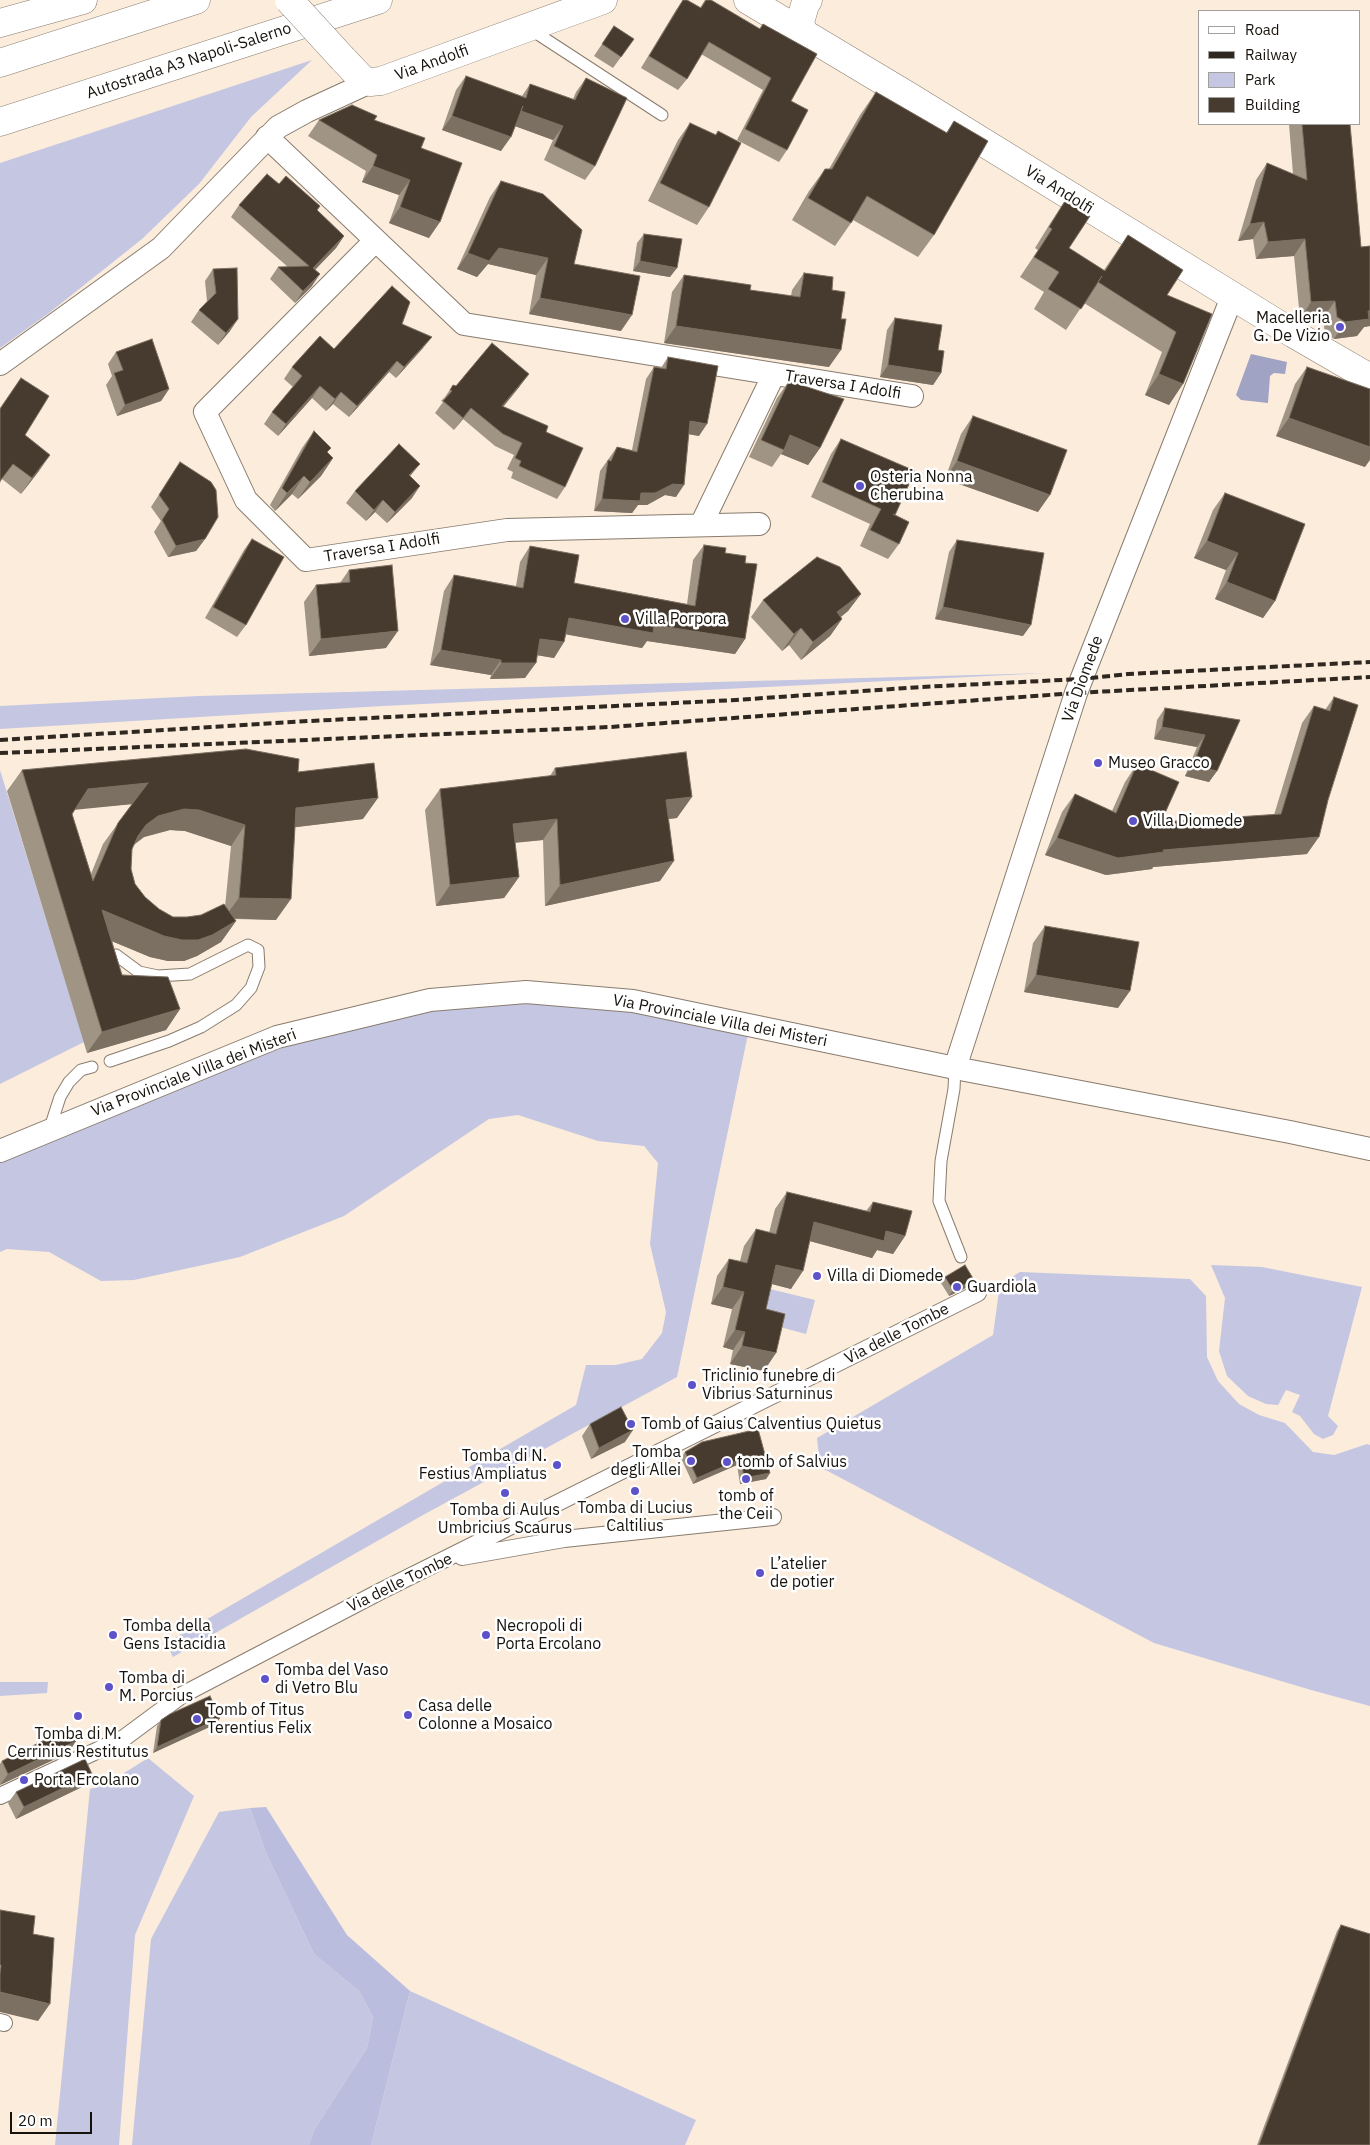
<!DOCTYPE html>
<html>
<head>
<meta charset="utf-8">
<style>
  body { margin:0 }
  #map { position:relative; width:1370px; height:2145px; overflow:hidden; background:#fbecdc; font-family:"IBM Plex Sans",sans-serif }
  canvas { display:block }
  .legend { position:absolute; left:1198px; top:10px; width:162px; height:115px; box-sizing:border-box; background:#fff; border:1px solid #a2a09e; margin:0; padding:6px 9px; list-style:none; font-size:15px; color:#17120c }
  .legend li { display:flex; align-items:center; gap:10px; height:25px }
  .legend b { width:25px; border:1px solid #a2a09e }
  .scale { position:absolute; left:10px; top:2112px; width:82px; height:22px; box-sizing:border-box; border:2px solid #17120c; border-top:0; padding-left:6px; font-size:15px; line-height:18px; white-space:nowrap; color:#17120c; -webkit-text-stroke:4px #fff; paint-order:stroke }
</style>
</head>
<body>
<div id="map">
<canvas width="1370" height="2145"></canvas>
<ul class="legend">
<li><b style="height:6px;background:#fff"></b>Road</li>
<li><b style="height:6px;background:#2e2821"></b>Railway</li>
<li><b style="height:14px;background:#c4c6e2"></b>Park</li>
<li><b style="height:14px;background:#463b2e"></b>Building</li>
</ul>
<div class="scale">20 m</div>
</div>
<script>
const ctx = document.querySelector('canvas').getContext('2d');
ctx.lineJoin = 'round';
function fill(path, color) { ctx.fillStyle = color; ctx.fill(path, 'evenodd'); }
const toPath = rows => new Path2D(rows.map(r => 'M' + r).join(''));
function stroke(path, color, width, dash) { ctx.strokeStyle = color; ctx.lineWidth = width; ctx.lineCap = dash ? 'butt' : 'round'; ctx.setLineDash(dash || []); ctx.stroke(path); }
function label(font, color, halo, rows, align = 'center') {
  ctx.font = font + ' "IBM Plex Sans",sans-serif'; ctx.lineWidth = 5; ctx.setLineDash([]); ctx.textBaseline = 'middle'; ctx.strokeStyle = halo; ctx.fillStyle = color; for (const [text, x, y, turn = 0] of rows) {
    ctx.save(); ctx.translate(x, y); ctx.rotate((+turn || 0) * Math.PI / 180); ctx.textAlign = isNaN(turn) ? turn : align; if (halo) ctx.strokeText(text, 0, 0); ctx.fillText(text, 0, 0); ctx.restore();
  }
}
const green = toPath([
  [312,60,251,117,199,184,142,239,49,313,0,348,0,163],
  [1048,673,383,706,0,729,0,706,199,696],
  [0,770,84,1042,0,1084],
  [519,1002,608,1007,748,1034,677,1377,423,1515,173,1657,166,1643,576,1405,586,1365,616,1365,642,1359,662,1333,666,1312,650,1244,658,1163,644,1146,598,1141,518,1115,489,1119,344,1216,240,1257,134,1280,101,1281,49,1252,7,1249,0,1252,0,1161,214,1071,300,1042,430,1010],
  [1211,1265,1262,1267,1362,1287,1328,1416,1338,1426,1333,1435,1323,1439,1314,1434,1300,1416,1292,1412,1300,1395,1286,1390,1278,1405,1266,1404,1248,1396,1227,1376,1219,1351,1225,1298],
  [1020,1272,1190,1279,1206,1296,1207,1357,1218,1381,1239,1404,1259,1415,1285,1423,1313,1452,1334,1455,1367,1444,1370,1445,1370,1706,1311,1690,1154,1643,820,1467,817,1438,993,1335,1000,1284],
  [770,1289,815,1300,806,1334,761,1322],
  [0,1682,48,1682,47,1693,0,1696],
  [148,1758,194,1796,135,1935,119,2145,55,2145,90,1789,105,1785],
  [250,1808,266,1853,314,1954,359,1991,373,2017,367,2048,314,2130,309,2145,132,2145,151,1939,219,1812],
  [410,1991,696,2120,685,2145,371,2145]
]);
const forest = toPath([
  [266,1807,347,1935,410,1991,371,2145,309,2145,314,2130,367,2048,373,2017,359,1991,314,1954,266,1853,250,1808]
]);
const water = toPath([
  [1251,354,1287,362,1285,374,1274,373,1270,376,1268,403,1241,400,1236,395]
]);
const service = toPath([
  [530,29,662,115],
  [110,1061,169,1041,201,1027,236,1005,251,988,259,967,258,950,248,945,190,974,158,976,139,972,116,955],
  [955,1068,954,1089,941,1161,939,1201,961,1257],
  [49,1131,60,1097,69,1082,81,1070,92,1067]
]);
const pedestrian = toPath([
  [462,1557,564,1539,773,1517],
  [0,1796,124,1738,182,1695,381,1591,978,1293],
  [0,2022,4,2023]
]);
const minor = toPath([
  [267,137,464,324,912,396],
  [375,241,205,412,246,500,306,560,507,530,759,524],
  [0,364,161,248,278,127,307,111,370,82],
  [701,525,774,374],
  [955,1068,1076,693,1232,297],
  [0,1151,277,1037,430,1000,526,992,633,1001,955,1068,1290,1132,1370,1149]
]);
const tertiary = toPath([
  [748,0,910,97,1294,334,1370,378],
  [803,32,800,22,805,5,808,0],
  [343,59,362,79,370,82,381,81,603,0]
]);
const motorway = toPath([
  [0,23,83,0],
  [0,63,196,0],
  [0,122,378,0]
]);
const rail = toPath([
  [0,740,309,721,736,700,921,687,1081,679,1128,674,1370,662],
  [0,753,610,727,1076,693,1370,677]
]);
const tertiaryBridge = toPath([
  [289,0,343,59]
]);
const wall = toPath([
  [683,0,700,8,705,0,759,29,763,24,791,101,787,150,779,162,737,140,763,90,701,54,687,79,678,90,641,68,676,10],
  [614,26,634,39,613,68,594,56],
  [466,76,522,96,530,84,573,99,576,92,586,78,595,166,585,180,544,160,553,140,515,126,501,151,442,130,456,90],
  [876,92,946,133,954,121,934,235,918,257,853,220,835,246,792,220,809,191,825,169,829,169,860,115],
  [377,116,375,120,421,148,429,238,389,223,399,195,362,182,366,171,308,136,319,120],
  [690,123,716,135,709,207,697,225,648,201,678,140],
  [1289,124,1350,124,1361,247,1370,246,1370,326,1364,327,1357,336,1334,339,1325,334,1323,318,1300,319,1294,256,1256,259,1253,239,1238,241,1256,180,1267,163,1293,174],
  [501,181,574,264,621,331,529,314,536,275,488,264,477,277,457,269,490,197],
  [279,184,320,206,317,210,344,236,336,248,315,270,312,286,295,303,270,279,278,267,288,267,231,217,239,205],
  [1065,201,1069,248,1104,270,1128,235,1167,295,1212,314,1169,405,1145,395,1162,352,1084,303,1066,330,1034,309,1044,292,1020,277,1038,250,1035,248,1051,222],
  [644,234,670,277,633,271,637,243],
  [213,269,230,331,218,345,191,322,199,310,207,301,205,281],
  [804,273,832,290,829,367,664,343,672,292,684,275,750,290,791,296,792,290],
  [895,318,938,350,941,373,933,385,880,377,887,330],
  [402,324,423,348,396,378,389,372,349,417,333,404,326,411,312,398,278,436,264,424,272,412,293,387,284,379,292,367,334,349],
  [116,352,169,389,161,401,117,416,106,385,112,376,108,364],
  [668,357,699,436,689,434,676,497,665,495,647,505,638,505,632,513,594,511,600,471,617,447,632,450,646,379,654,367,661,368],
  [1307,367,1365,467,1276,436,1295,384],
  [21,378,25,435,39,471,21,494,2,479,0,483,0,408],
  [789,381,820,448,808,465,781,454,772,467,749,457,777,398],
  [453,385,456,386,520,386,503,407,546,432,565,487,557,499,511,478,513,472,507,469,514,455,495,446,463,419,454,430,435,413,443,402,441,401,445,397],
  [973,416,1038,512,945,479,961,434],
  [314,431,328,453,333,458,321,476,298,499,292,494,275,511,270,505,302,448],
  [841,439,895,515,899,544,888,559,860,546,870,524,811,497,831,454],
  [180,462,205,539,196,551,168,557,154,532,161,521,151,507],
  [410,477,412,498,387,523,375,512,366,521,346,503,355,491],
  [1225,493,1275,601,1263,618,1215,599,1226,570,1194,558,1213,510],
  [252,539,246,625,237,637,205,618,244,550],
  [957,540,1023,636,935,619,949,552],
  [704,545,725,553,745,563,745,639,735,654,647,641,642,648,566,634,564,642,554,658,537,655,525,678,490,679,491,675,430,665,444,591,454,575,516,586,520,562,530,546,574,583,687,604,693,560],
  [349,570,386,648,309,656,304,602,316,585,340,583],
  [861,594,848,611,841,617,842,619,830,636,801,660,789,645,782,651,751,617,763,600],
  [1334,697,1307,854,1153,867,1152,869,1106,875,1045,855,1062,812,1075,794,1112,811,1125,782,1137,764,1161,822,1274,815,1302,723,1314,706,1325,710],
  [1165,708,1240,720,1217,771,1209,782,1185,776,1197,747,1154,739,1157,720],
  [555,768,677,818,668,819,660,881,545,906,543,840,515,843,519,877,504,898,436,906,425,810,440,789,550,776],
  [22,770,298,772,363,819,295,827,276,920,234,919,236,921,221,942,197,956,184,961,168,961,150,957,112,941,122,975,180,1009,166,1030,87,1053,7,791],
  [132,804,103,844,91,874,72,814,74,809],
  [170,830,185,831,231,846,225,907,201,915,187,917,173,917,159,909,145,897,135,884,131,869,132,849,134,845,144,837],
  [1045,926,1118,1008,1024,992,1033,943],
  [787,1192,866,1211,873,1202,905,1236,893,1254,877,1250,872,1258,810,1241,791,1289,772,1284,766,1309,764,1371,730,1364,733,1350,723,1347,732,1309,711,1304,717,1276,729,1259,740,1261,744,1246,756,1229,769,1233,775,1209],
  [945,1277,970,1286,949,1296,941,1283],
  [590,1424,625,1442,591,1459,582,1436],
  [758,1429,770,1473,766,1479,740,1484,737,1465,693,1484,681,1458,685,1452],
  [220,1718,216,1724,153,1753,157,1726,161,1720],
  [76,1741,68,1753,0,1785,0,1764,2,1761],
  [84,1786,16,1819,8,1803,16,1792],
  [1341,1925,1370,2145,1257,2145,1337,1931]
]);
const shadedWall = toPath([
  [521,111,563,126,553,140,512,125],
  [452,116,511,137,501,151,442,130],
  [373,166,410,180,399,195,362,182],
  [400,207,440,222,429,238,389,223],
  [1264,222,1253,239,1238,241,1250,224],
  [344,236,336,248,305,280,313,268],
  [1305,239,1294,256,1256,259,1268,242],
  [499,248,548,258,536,275,488,264,477,277,457,269,468,253],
  [640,261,677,268,670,277,633,271],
  [320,274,312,286,295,303,303,291],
  [540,298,632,315,621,331,529,314],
  [1335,301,1323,318,1300,319,1311,302],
  [1368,311,1370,311,1370,326,1364,327,1357,336,1334,339,1345,322],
  [238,319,230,331,218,345,226,333],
  [676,326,841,350,829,367,664,343],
  [432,337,423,348,396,378,404,367],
  [397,361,389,372,349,417,357,406],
  [888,365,941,373,933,385,880,377],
  [529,374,520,386,494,418,502,406],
  [1159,374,1183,384,1169,405,1145,395],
  [320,386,312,398,278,436,286,424],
  [169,389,161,401,117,416,125,405],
  [341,392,333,404,326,411,335,399],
  [471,408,463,419,454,430,463,418],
  [1289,418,1370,447,1370,460,1365,467,1276,436],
  [690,421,707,424,699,436,682,433],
  [790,435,820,448,808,465,781,454,784,450],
  [50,455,39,471,21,494,32,478],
  [333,458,321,476,298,499,310,482],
  [957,461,1050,495,1038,512,945,479],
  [420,464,411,475,400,487,409,475],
  [304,476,292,494,275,511,287,493],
  [673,484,684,485,676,497,665,495,647,505,638,505,632,513,594,511,602,499,641,493],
  [420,486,412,498,387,523,395,512],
  [383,500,375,512,366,521,374,510],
  [205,539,196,551,168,557,176,546],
  [1207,541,1238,553,1226,570,1194,558],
  [1227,582,1275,601,1263,618,1215,599],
  [861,594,848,611,825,629,837,612],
  [943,607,1031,625,1023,636,935,619],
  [569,618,654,625,745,639,735,654,647,641,642,648,558,633],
  [842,619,830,636,801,660,813,642],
  [801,628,789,645,782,651,794,634],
  [398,631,386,648,309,656,321,639],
  [540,639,564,642,554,658,530,654],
  [441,650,501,660,491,675,430,665],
  [501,663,536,663,525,678,490,679],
  [1162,727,1205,735,1197,747,1154,739],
  [1193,765,1217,771,1209,782,1185,776],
  [148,783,133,804,73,810,88,789],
  [692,797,677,818,651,821,666,800],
  [378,798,363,819,281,829,296,808],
  [184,809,199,810,245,825,231,846,185,831,170,830,144,837,132,846,138,836,146,825,158,816],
  [557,819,543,840,498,844,513,824],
  [1319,837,1307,854,1153,867,1152,869,1106,875,1045,855,1057,838,1163,850],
  [674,861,660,881,545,906,560,885],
  [519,877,504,898,436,906,450,885],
  [239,898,291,899,276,920,224,918],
  [102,910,164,936,236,921,221,942,197,956,184,961,168,961,150,957,87,931],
  [1036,975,1130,991,1118,1008,1024,992],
  [180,1009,166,1030,87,1053,102,1032],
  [814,1222,886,1231,905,1236,893,1254,877,1250,872,1258,802,1239],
  [776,1265,803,1271,791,1289,764,1282],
  [974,1280,970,1286,949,1296,953,1290],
  [723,1287,744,1292,732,1309,711,1304],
  [735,1330,745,1332,733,1350,723,1347],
  [742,1346,776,1353,764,1371,730,1364],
  [633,1430,625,1442,591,1459,599,1448],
  [741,1459,737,1465,693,1484,697,1478],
  [770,1473,766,1479,740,1484,744,1478],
  [220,1718,216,1724,153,1753,157,1747],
  [76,1741,68,1753,0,1785,8,1774],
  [92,1774,84,1786,16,1819,24,1807],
  [0,1992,50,2004,38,2021,0,2012]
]);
const building = toPath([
  [683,0,687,0,701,8,706,0,711,0,760,29,763,24,817,54,791,101,808,110,787,150,745,129,771,78,709,42,687,79,649,56,683,0],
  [614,26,634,39,621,57,602,44,614,26],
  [466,76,526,98,530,84,575,100,586,78,627,98,595,166,554,146,563,126,521,111,523,106,511,137,452,116,466,76],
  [876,92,947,133,954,121,988,141,934,235,867,196,851,223,808,198,825,169,832,169,876,92],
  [352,105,377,116,374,120,425,138,421,148,462,163,440,222,400,207,410,180,373,166,377,155,319,120,352,105],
  [690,123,716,135,718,131,741,143,709,207,660,183,690,123],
  [1302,124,1350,124,1361,247,1370,246,1370,311,1368,311,1369,319,1345,322,1337,317,1335,301,1311,302,1305,239,1268,242,1264,222,1250,224,1267,163,1307,180,1302,124],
  [267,174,279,184,286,176,320,206,317,210,344,236,313,268,320,274,303,291,278,267,309,266,239,205,267,174],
  [501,181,543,194,582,230,574,264,640,276,632,315,540,298,548,258,499,248,489,261,468,253,501,181],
  [1065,201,1090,216,1069,248,1105,271,1128,235,1183,270,1167,295,1212,314,1183,384,1159,374,1176,332,1098,282,1102,276,1081,309,1048,289,1059,272,1034,257,1052,229,1049,227,1065,201],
  [644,234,682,239,677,268,640,261,644,234],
  [237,268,238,319,226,333,199,310,216,293,213,269,237,268],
  [804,273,833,277,832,290,845,292,841,319,846,319,841,350,676,326,684,275,751,285,750,290,800,297,804,273],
  [392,286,410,302,402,324,432,337,404,367,397,361,357,406,341,392,335,399,320,386,286,424,272,412,302,376,292,367,320,336,334,349,392,286],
  [895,318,942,325,938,350,944,351,941,373,888,365,895,318],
  [152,339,169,389,125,405,114,373,123,370,116,352,152,339],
  [492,343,529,374,502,406,548,426,546,432,583,448,565,487,519,466,521,461,515,458,522,443,503,434,471,408,463,418,443,401,452,391,450,390,453,385,456,386,492,343],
  [668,357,718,366,707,424,690,421,684,485,673,484,655,493,641,493,640,501,602,499,608,460,611,461,617,447,637,452,654,367,666,369,668,357],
  [1307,367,1370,389,1370,447,1289,418,1307,367],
  [21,378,49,396,25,435,50,455,32,478,13,464,0,481,0,409,21,378],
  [789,381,844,399,820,448,790,435,784,450,761,440,789,381],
  [973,416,1067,450,1050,495,957,461,973,416],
  [314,431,331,448,327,452,333,458,310,482,304,476,287,493,282,488,314,431],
  [841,439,915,471,895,515,893,514,909,522,899,544,870,530,881,509,822,482,841,439],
  [399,444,420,464,409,475,420,486,395,512,383,500,374,510,355,491,399,444],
  [180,462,211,482,216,490,218,517,205,539,176,546,162,520,169,509,159,495,180,462],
  [1225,493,1305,524,1275,601,1227,582,1238,553,1207,541,1225,493],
  [252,539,284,557,246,625,213,607,252,539],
  [957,540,1044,553,1031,625,943,607,957,540],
  [704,545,726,548,725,553,746,556,745,563,757,564,745,639,654,625,653,633,569,618,564,642,540,639,536,663,501,663,501,660,441,650,454,575,523,588,530,546,579,555,574,583,695,606,704,545],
  [817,557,840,567,861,594,837,612,842,619,813,642,801,628,794,634,763,600,817,557],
  [392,565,398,631,321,639,316,585,350,582,349,570,392,565],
  [1334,697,1358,705,1328,800,1319,837,1163,850,1164,852,1118,858,1057,838,1075,794,1116,813,1137,764,1179,782,1161,822,1281,814,1314,706,1330,711,1334,697],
  [1165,708,1240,720,1217,771,1193,765,1205,735,1162,727,1165,708],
  [246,749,299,759,298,772,374,763,378,798,296,808,291,899,239,898,245,825,199,810,184,809,158,816,146,825,138,836,132,849,131,869,135,884,145,897,159,909,173,917,187,917,201,915,224,904,236,921,212,935,198,940,182,940,164,936,102,910,122,975,168,977,180,1009,102,1032,22,770,246,749],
  [148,783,118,823,93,881,72,814,88,789,148,783],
  [686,752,692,797,666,800,674,861,560,885,557,819,513,824,519,877,450,885,440,789,556,775,555,768,686,752],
  [1045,926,1139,942,1130,991,1036,975,1045,926],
  [787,1192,870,1212,873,1202,912,1211,905,1236,886,1231,884,1241,814,1222,803,1271,776,1265,766,1309,785,1314,776,1353,742,1346,745,1332,735,1330,744,1292,723,1287,729,1259,747,1263,756,1229,776,1234,787,1192],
  [965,1265,974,1280,953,1290,945,1277,965,1265],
  [621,1407,633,1430,599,1448,590,1424,621,1407],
  [758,1429,770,1473,744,1478,741,1459,697,1478,685,1452,702,1442,758,1429],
  [210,1696,220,1718,157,1747,161,1720,170,1714,210,1696],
  [69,1728,76,1741,8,1774,2,1761,69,1728],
  [85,1759,92,1774,24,1807,16,1792,85,1759],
  [0,1910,35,1916,33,1934,54,1938,50,2004,0,1992,0,1974,1,1965,0,1965,0,1910],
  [1341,1925,1370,1934,1370,2145,1259,2145,1341,1925]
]);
const markers = [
  [1340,327,5,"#5e52ca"],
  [860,486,5,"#5e52ca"],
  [625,619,5,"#5e52ca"],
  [1098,763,5,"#5e52ca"],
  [1133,821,5,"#5e52ca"],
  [817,1276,5,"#5e52ca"],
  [957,1287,5,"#5e52ca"],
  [692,1385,5,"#5e52ca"],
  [631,1424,5,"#5e52ca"],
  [691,1461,5,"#5e52ca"],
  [727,1462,5,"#5e52ca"],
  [557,1465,5,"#5e52ca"],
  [746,1479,5,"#5e52ca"],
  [635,1491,5,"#5e52ca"],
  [505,1493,5,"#5e52ca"],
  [760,1573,5,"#5e52ca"],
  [113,1635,5,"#5e52ca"],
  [486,1635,5,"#5e52ca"],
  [265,1679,5,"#5e52ca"],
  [109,1687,5,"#5e52ca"],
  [408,1715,5,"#5e52ca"],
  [78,1716,5,"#5e52ca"],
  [197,1719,5,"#5e52ca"],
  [24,1780,5,"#5e52ca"]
];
const streetNames = [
  ["Autostrada A3 Napoli-Salerno",189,61,-18],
  ["Via Andolfi",432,63,-20],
  ["Via Andolfi",1059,190,32],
  ["Traversa I Adolfi",843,385,9],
  ["Traversa I Adolfi",382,548,-9],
  ["Via Diomede",1083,679,-70],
  ["Via Provinciale Villa dei Misteri",720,1021,11],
  ["Via Provinciale Villa dei Misteri",194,1073,-21],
  ["Via delle Tombe",897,1334,-27],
  ["Via delle Tombe",400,1583,-26]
];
const poiNames = [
  ["Macelleria",1330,318,"right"],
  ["G. De Vizio",1330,336,"right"],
  ["Osteria Nonna",870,477],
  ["Cherubina",870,495],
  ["Villa Porpora",635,619],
  ["Museo Gracco",1108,763],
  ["Villa Diomede",1143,821],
  ["Villa di Diomede",827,1276],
  ["Guardiola",967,1287],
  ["Triclinio funebre di",702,1376],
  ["Vibrius Saturninus",702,1394],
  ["Tomb of Gaius Calventius Quietus",641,1424],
  ["Tomba",681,1452,"right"],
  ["degli Allei",681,1470,"right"],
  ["Tomba di N.",547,1456,"right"],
  ["Festius Ampliatus",547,1474,"right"],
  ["tomb of Salvius",737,1462],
  ["tomb of",746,1496,"center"],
  ["the Ceii",746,1514,"center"],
  ["Tomba di Lucius",635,1508,"center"],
  ["Caltilius",635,1526,"center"],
  ["Tomba di Aulus",505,1510,"center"],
  ["Umbricius Scaurus",505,1528,"center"],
  ["L’atelier",770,1564],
  ["de potier",770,1582],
  ["Tomba della",123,1626],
  ["Gens Istacidia",123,1644],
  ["Necropoli di",496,1626],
  ["Porta Ercolano",496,1644],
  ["Tomba del Vaso",275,1670],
  ["di Vetro Blu",275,1688],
  ["Tomba di",119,1678],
  ["M. Porcius",119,1696],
  ["Casa delle",418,1706],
  ["Colonne a Mosaico",418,1724],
  ["Tomb of Titus",207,1710],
  ["Terentius Felix",207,1728],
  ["Tomba di M.",78,1734,"center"],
  ["Cerrinius Restitutus",78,1752,"center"],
  ["Porta Ercolano",34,1780]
];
fill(green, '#c4c6e2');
fill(forest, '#bbbddf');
fill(water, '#a1a3c4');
stroke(service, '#897c6e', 13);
stroke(pedestrian, '#897c6e', 18);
stroke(minor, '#897c6e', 24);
stroke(tertiary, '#897c6e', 29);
stroke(motorway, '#897c6e', 29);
stroke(service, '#fff', 11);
stroke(pedestrian, '#fff', 16);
stroke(minor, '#fff', 22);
stroke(tertiary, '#fff', 28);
stroke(motorway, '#fff', 28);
stroke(rail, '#2e2821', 4, [8, 4]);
stroke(tertiaryBridge, '#897c6e', 29, []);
stroke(tertiaryBridge, '#fff', 28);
fill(wall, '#a09485');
fill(shadedWall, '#7c7062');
fill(building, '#463b2e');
stroke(building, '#7c7062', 1);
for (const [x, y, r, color] of markers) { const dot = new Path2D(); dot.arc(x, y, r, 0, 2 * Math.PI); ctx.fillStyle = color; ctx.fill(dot); stroke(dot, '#fff', 2); }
label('16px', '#17120c', '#fff', streetNames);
label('16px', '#17120c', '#fff', poiNames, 'left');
</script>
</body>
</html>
